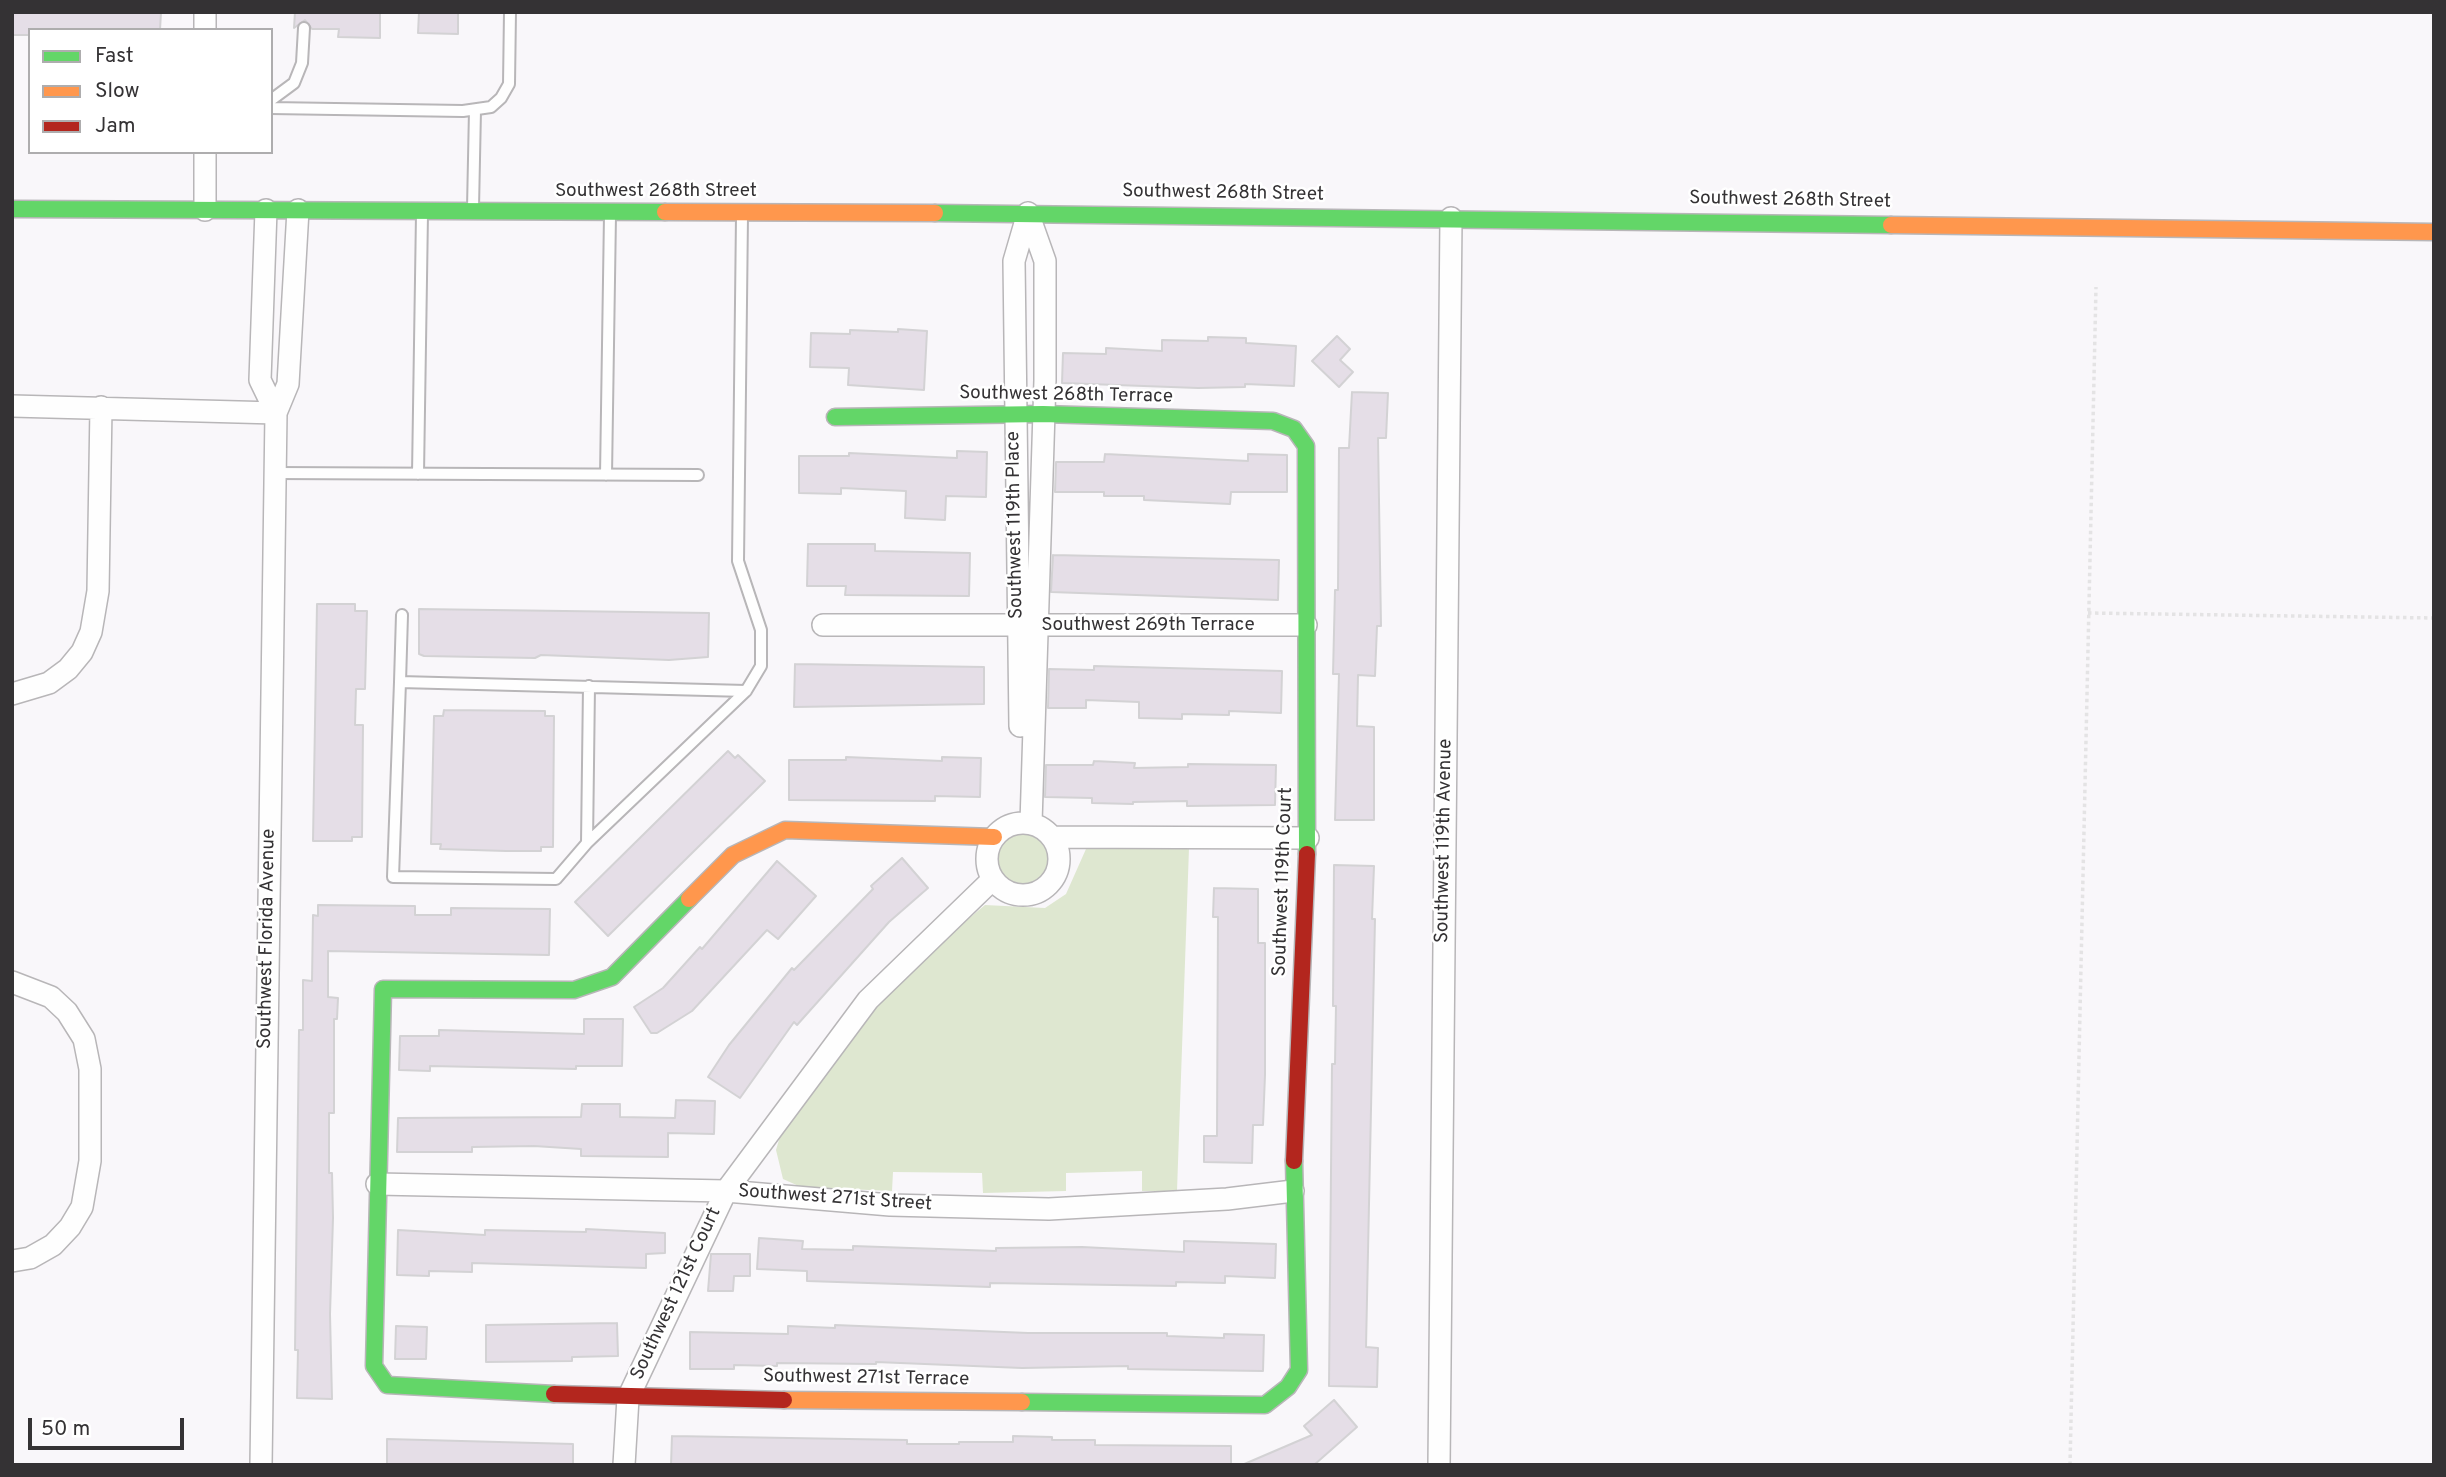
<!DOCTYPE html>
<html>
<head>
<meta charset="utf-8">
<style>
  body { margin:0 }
  #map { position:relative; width:2446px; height:1477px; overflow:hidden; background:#f9f7fa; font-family:Overpass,sans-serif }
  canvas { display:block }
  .frame { position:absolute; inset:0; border:14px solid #343234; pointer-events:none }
  .legend { position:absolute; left:28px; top:28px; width:245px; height:126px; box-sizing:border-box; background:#fff; border:2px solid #aeadae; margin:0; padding:9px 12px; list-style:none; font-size:21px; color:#343234 }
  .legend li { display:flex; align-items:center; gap:14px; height:35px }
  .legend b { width:35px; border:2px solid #aeadae }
  .scale { position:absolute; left:28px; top:1418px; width:156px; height:32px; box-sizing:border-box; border:4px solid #343234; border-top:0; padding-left:9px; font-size:21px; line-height:24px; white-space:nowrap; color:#343234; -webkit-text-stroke:5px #fff; paint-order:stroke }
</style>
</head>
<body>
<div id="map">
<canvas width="2446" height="1477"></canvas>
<div class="frame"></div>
<ul class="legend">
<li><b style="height:9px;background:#63d668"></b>Fast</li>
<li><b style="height:9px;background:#ff974d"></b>Slow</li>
<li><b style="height:9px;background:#b3261e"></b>Jam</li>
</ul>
<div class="scale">50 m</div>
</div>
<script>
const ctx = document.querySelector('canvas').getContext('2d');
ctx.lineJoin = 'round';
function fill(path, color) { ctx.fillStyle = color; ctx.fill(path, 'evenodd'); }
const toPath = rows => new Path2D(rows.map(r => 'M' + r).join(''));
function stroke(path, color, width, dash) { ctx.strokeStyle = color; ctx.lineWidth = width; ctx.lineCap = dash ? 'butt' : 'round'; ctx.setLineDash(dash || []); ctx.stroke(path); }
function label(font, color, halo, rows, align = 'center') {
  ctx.font = font + ' Overpass,sans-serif'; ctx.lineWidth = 5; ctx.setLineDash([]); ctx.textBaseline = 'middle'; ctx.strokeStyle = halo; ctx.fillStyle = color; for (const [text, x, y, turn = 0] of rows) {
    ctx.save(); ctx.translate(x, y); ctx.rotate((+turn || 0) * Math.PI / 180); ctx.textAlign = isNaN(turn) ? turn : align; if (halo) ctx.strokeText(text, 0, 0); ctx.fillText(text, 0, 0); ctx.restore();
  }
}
const green = toPath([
  '997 858a28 28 0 1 1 56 0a28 28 0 1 1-56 0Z',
  [1189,848,1177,1191,1142,1191,1142,1171,1066,1173,1066,1191,983,1193,982,1173,893,1172,892,1191,801,1187,783,1179,776,1150,781,1133,851,1035,927,953,985,905,1045,908,1066,894,1086,849]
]);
const building = toPath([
  [12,12,161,12,160,30,30,30,30,35,12,35,12,12],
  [295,12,380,12,380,38,338,37,339,29,312,29,305,20,294,28,295,12],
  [419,12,458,12,458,34,418,33,419,12],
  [898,329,927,331,924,390,848,385,849,368,810,367,811,333,850,334,850,330,898,332,898,329],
  [1337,336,1350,349,1340,360,1353,372,1339,387,1312,361,1337,336],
  [1208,337,1246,338,1246,343,1296,346,1294,386,1245,384,1245,387,1198,388,1062,383,1063,353,1106,354,1106,348,1162,351,1162,340,1208,341,1208,337],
  [1352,392,1388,393,1386,438,1378,438,1381,626,1377,626,1375,676,1358,675,1357,726,1374,727,1374,820,1335,820,1339,674,1333,674,1335,590,1338,590,1339,448,1349,448,1352,392],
  [957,451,987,452,986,497,946,496,945,520,905,518,906,491,841,488,841,494,799,493,799,456,849,456,849,453,957,458,957,451],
  [1105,454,1248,461,1248,454,1287,455,1287,492,1231,492,1230,504,1144,500,1144,496,1104,496,1104,492,1055,492,1056,462,1104,462,1105,454],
  [808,544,875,544,875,551,970,553,969,596,845,595,846,586,807,586,808,544],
  [1053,555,1279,560,1278,600,1051,592,1053,555],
  [317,604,355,604,355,611,367,611,365,689,356,689,355,725,363,725,362,837,352,837,352,841,313,841,317,604],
  [419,609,709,613,708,657,669,660,541,655,535,658,424,656,419,654,419,609],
  [795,664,984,667,984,704,794,707,795,664],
  [1094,666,1282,671,1281,713,1229,711,1229,715,1182,714,1182,719,1139,718,1139,702,1086,700,1086,708,1048,708,1049,669,1094,670,1094,666],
  [444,710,545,711,545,716,554,716,553,847,541,847,541,851,506,851,440,849,441,844,431,844,434,716,443,716,444,710],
  [728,751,735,758,738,755,765,781,608,936,575,902,728,751],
  [846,757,942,761,942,757,981,758,980,797,935,796,935,801,789,800,789,760,846,760,846,757],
  [1094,761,1135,763,1134,768,1188,767,1188,764,1276,765,1275,805,1187,806,1187,801,1133,802,1133,804,1092,803,1092,798,1045,797,1046,765,1093,765,1094,761],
  [902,858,928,888,889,922,797,1025,794,1022,740,1098,708,1077,729,1045,792,968,794,970,873,889,871,886,902,858],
  [777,861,816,896,778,939,767,930,692,1011,657,1033,651,1033,634,1007,663,988,700,947,702,949,777,861],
  [1334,865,1374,866,1372,919,1375,919,1366,1347,1378,1348,1377,1387,1329,1386,1332,1064,1335,1064,1336,1006,1333,1006,1334,865],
  [1214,888,1258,889,1258,943,1265,943,1265,1075,1263,1125,1253,1125,1252,1163,1204,1162,1204,1136,1217,1136,1218,917,1213,917,1214,888],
  [318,905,415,906,415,915,451,915,451,908,550,909,549,955,328,951,328,997,338,998,337,1019,334,1019,334,1113,329,1113,329,1173,332,1173,333,1218,330,1314,332,1399,297,1398,298,1350,295,1350,299,1030,303,1030,303,980,312,981,313,915,318,916,318,905],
  [584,1019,623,1019,622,1066,576,1066,576,1069,430,1066,430,1071,399,1070,400,1036,439,1036,439,1030,584,1034,584,1019],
  [676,1100,715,1101,714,1134,668,1133,668,1157,581,1156,581,1149,534,1146,472,1147,472,1152,397,1152,398,1118,581,1117,582,1104,620,1104,620,1117,675,1118,676,1100],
  [586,1229,665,1233,665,1253,646,1254,646,1268,472,1263,472,1272,429,1271,429,1276,397,1275,398,1230,485,1235,485,1230,586,1232,586,1229],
  [759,1238,803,1241,802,1249,853,1250,853,1246,996,1251,996,1248,1082,1247,1184,1252,1184,1241,1276,1244,1275,1278,1225,1276,1225,1283,1176,1282,1176,1286,990,1283,990,1287,807,1281,807,1271,757,1269,759,1238],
  [711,1254,750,1254,750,1276,734,1276,733,1291,708,1291,711,1254],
  [617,1323,618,1356,572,1357,572,1361,486,1362,486,1325,617,1323],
  [835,1325,1028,1333,1167,1333,1167,1336,1224,1338,1224,1334,1264,1335,1263,1371,1128,1369,1128,1366,1022,1368,876,1362,876,1364,777,1363,777,1366,734,1365,734,1369,690,1369,690,1332,788,1334,788,1326,835,1328,835,1325],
  [396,1326,427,1327,426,1359,395,1359,396,1326],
  [1334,1400,1357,1427,1314,1465,1242,1465,1312,1435,1304,1426,1334,1400],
  [672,1436,907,1440,907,1444,959,1444,959,1442,1013,1442,1013,1436,1052,1437,1052,1440,1095,1440,1095,1445,1231,1446,1231,1465,671,1465,672,1436],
  [387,1439,573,1444,573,1465,387,1465,387,1439]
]);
const path = toPath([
  [2088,613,2434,618],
  [2070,1465,2096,287]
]);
const lane = toPath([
  [271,100,294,83,302,63,304,28],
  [271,108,463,111,491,107,501,98,509,84,510,12],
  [473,208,475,110],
  [742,216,738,561,761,630,761,666,746,691,587,843,556,879,393,877,400,682,746,691],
  [275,473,698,475],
  [418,474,422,214],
  [606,475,610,215],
  [400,682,402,615],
  [587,843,589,686]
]);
const street = toPath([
  [205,30,205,12],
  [205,210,205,152],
  [266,210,260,380,276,413],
  [1028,213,1045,261,1045,380,1031,823],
  [12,406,276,413],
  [823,625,1306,625],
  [12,694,49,683,68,669,82,652,91,632,98,591,101,407],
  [1020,726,1014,261,1028,213],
  '987 859a36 36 0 1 1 72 0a36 36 0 1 1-72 0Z',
  [1052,837,1308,838],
  [12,982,51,997,67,1012,84,1039,90,1069,90,1161,82,1207,70,1227,53,1245,30,1258,12,1261],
  [377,1184,726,1191,890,1205,1049,1209,1227,1199,1293,1191],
  [261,1465,276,413,288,384,298,210],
  [624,1465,628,1398,726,1191,868,1000,993,879],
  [1439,1465,1451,218]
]);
const fast = toPath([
  [12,209,665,212],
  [935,213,1891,225],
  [835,417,1043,414,1273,421,1294,429,1306,446,1307,854],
  [554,1394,387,1385,374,1366,383,989,574,990,612,977,689,899],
  [1022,1402,1265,1405,1288,1387,1299,1370,1294,1161]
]);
const slow = toPath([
  [665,212,935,213],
  [1891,225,2434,232],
  [689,899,733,855,785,830,994,837],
  [784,1400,1022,1402]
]);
const jam = toPath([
  [1294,1161,1307,854],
  [554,1394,784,1400]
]);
const streetNames = [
  ["Southwest 268th Street",656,192],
  ["Southwest 268th Street",1223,194,1],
  ["Southwest 268th Street",1790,201,1],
  ["Southwest 268th Terrace",1066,396,1],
  ["Southwest 119th Place",1016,525,-91],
  ["Southwest 269th Terrace",1148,626],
  ["Southwest 119th Avenue",1445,841,-89],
  ["Southwest 119th Court",1284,882,-88],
  ["Southwest Florida Avenue",268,939,-89],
  ["Southwest 271st Street",835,1199,4],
  ["Southwest 121st Court",677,1294,-65],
  ["Southwest 271st Terrace",866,1379,1]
];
fill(green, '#dee7d0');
fill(building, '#e5dee7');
stroke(building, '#d3d2d4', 2);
stroke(lane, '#b8b6b8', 14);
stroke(street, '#b8b6b8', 24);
stroke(fast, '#b8b6b8', 19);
stroke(slow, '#b8b6b8', 19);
stroke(jam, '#b8b6b8', 19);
stroke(path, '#e4e3e4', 3.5, [3.5, 3.5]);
stroke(lane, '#fefefe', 10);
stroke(street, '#fefefe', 21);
stroke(fast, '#63d668', 16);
stroke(slow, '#ff974d', 16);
stroke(jam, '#b3261e', 16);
label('19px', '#343234', '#fff', streetNames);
</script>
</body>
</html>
